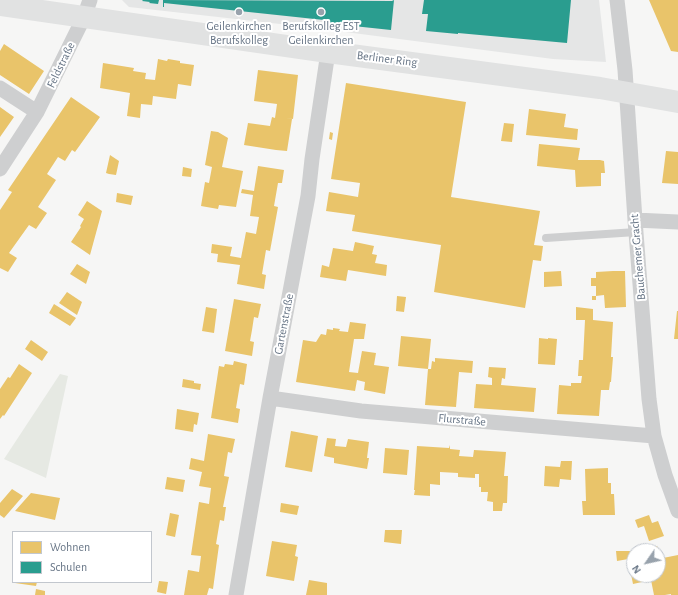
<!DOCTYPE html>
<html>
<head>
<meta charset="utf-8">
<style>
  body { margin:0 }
  #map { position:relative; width:678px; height:595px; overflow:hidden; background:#f6f6f5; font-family:"Alegreya Sans",sans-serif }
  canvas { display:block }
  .legend { position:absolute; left:12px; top:531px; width:140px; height:52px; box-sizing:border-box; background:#fff; border:1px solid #c2c7ce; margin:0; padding:5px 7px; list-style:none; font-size:12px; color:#667485 }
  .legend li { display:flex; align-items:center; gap:8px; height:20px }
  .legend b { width:20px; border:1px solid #c2c7ce }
  .north { position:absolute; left:626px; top:543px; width:40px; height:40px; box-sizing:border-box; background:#fff; border:1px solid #c2c7ce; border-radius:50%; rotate:236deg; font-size:11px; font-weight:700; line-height:16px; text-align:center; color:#667485 }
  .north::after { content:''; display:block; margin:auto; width:14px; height:18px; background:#98a2ac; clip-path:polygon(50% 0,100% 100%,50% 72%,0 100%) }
</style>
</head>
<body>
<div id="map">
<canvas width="678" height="595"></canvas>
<ul class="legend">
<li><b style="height:11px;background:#e9c46a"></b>Wohnen</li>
<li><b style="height:11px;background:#2a9d8f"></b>Schulen</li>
</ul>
<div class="north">N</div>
</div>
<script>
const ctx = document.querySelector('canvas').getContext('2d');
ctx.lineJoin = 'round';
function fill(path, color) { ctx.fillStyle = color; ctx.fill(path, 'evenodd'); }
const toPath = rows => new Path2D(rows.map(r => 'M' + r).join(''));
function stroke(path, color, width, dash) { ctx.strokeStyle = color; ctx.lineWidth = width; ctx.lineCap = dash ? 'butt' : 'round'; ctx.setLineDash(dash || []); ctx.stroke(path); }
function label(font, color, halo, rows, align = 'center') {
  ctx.font = font + ' "Alegreya Sans",sans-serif'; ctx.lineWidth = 4; ctx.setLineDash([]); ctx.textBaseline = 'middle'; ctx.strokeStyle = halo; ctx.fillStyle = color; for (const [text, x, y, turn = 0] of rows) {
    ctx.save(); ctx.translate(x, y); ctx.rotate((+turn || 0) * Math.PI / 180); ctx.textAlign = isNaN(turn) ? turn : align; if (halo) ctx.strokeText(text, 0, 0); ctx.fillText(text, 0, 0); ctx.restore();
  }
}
const built = toPath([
  [122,0,599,0,606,62,553,59,307,27,129,7]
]);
const green = toPath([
  [60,374,68,376,46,478,4,459]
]);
const homes = toPath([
  [649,0,678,0,678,52,671,51],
  [4,44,44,71,29,94,0,75,0,51],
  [158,59,167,61,168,59,180,61,180,63,194,65,191,86,178,84,176,99,153,96,152,105,141,104,140,118,127,116,130,93,100,88,103,63,134,68,133,71,146,73,145,79,155,80],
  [258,70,298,75,293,119,286,118,292,119,287,151,276,150,244,145,248,123,270,126,272,117,275,118,277,104,254,101],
  [346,83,466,102,451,197,540,211,534,245,543,246,541,261,533,260,525,308,434,292,441,245,352,231,355,215,326,211,329,192,358,197,360,183,331,179],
  [71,97,100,117,75,152,72,150,65,161,58,157,47,174,56,180,38,207,47,213,36,229,29,225,9,253,17,258,8,272,0,268,0,210,12,192,8,190],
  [0,107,14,117,0,137],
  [529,109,566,114,564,127,578,129,577,140,526,135],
  [504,123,514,124,512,142,501,141],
  [211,131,218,132,228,138,222,167,243,171,236,207,219,205,218,209,201,206,205,182,209,183,212,167,205,165],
  [330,132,333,133,332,140,329,139],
  [539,144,580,148,578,160,600,160,604,161,605,173,601,173,601,186,576,187,575,170,537,166],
  [666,151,678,152,678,184,662,183],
  [110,155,119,161,116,175,109,174,106,173],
  [258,166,284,170,282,183,278,183,274,206,278,207,270,251,266,250,262,274,266,275,264,289,237,284,240,265,217,262,218,254,211,253,212,244,232,247,230,256,241,258,246,232,256,234,259,217,250,216,253,195,241,193,242,189,254,191],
  [183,167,192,169,191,177,182,176],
  [117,193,133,196,131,205,116,202],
  [87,201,102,211,90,255,71,242,81,227,80,226,84,219,78,215],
  [355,242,374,246,372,254,377,255,375,263,387,265,386,276,348,270,346,281,320,277,322,265,329,267,333,248,353,251],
  [77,264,90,272,86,284,70,274],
  [561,271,562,286,544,287,544,272],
  [613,271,625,271,626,307,605,308,604,295,596,296,596,286,591,286,591,278,596,278,596,272],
  [67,292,82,302,77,315,59,303],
  [397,296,406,297,404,312,396,311],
  [592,296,596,296,596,300,592,300],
  [234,299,261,304,258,318,254,317,252,330,250,341,254,342,252,356,225,351],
  [54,304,76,318,70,326,49,313],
  [206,307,217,309,214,333,202,331],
  [576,307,593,309,593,320,613,322,611,357,613,357,611,382,610,382,609,390,601,390,599,416,557,414,559,385,571,386,571,383,581,383,582,376,578,376,579,360,583,360,585,320,576,320],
  [677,311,678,311,678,339,674,339],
  [350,322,366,324,364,339,354,339,349,372,358,373,362,351,376,353,374,365,389,367,385,394,364,390,365,382,357,380,355,391,296,382,303,340,316,342,321,334,326,335,327,329,333,330,333,328,340,329,339,331,348,332],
  [401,336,431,339,428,369,431,369,432,361,435,362,435,358,473,361,472,373,459,372,456,407,425,405,428,369,398,366],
  [539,338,548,339,548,338,557,339,555,365,538,364],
  [31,340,48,352,42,361,25,349],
  [234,361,247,364,244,385,240,384,236,408,240,409,238,423,211,418,219,366,224,367,225,364,233,365],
  [19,364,32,373,4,416,3,415,0,419,0,389,8,377,10,378],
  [489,367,506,368,505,379,502,378,501,385,536,388,534,412,474,408,476,384,492,385,492,378,488,377],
  [183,379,194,381,194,383,201,384,200,390,182,387],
  [177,409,199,413,197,425,194,424,193,432,175,429],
  [291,431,318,436,312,472,285,467],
  [208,434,235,439,232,453,228,452,224,476,229,477,223,507,226,507,224,521,220,520,216,544,219,545,213,589,209,588,207,595,184,595,188,570,199,572,201,556,191,555,199,502,209,504,211,488,199,486,202,472,189,469,191,458,204,461],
  [327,438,336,439,335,446,346,447,348,439,369,442,367,458,369,458,367,469,334,463,334,458,324,456],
  [450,445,450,449,460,450,459,456,473,457,474,450,506,452,504,476,508,476,507,503,503,503,502,511,493,511,493,502,487,501,488,492,481,492,481,487,479,487,479,474,475,474,475,478,458,477,458,473,440,472,440,485,430,484,430,496,414,495,415,490,414,490,417,446,449,448],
  [385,448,409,450,407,475,383,473],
  [561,461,572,461,571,480,560,479,559,487,544,486,545,466,560,467],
  [608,468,608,483,611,483,611,494,614,494,615,515,583,515,582,501,586,501,585,469],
  [167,477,185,480,183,492,165,489],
  [12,489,23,496,4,518,0,515,0,503],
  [31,493,60,498,55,520,15,511],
  [281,503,299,506,297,515,280,512],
  [170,513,179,515,175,537,166,535],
  [649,515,652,523,658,521,664,536,649,541,644,526,638,528,635,520],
  [385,530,402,530,401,544,384,542],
  [272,541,297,545,295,556,298,557,294,581,266,576],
  [657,546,659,551,644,551],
  [616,551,634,551,634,558,617,561],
  [678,555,678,595,671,595,671,594,665,595,654,595,651,580,633,584,629,564,634,563,634,575,658,575,658,559],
  [309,580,327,583,327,595,306,595],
  [159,581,168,582,166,594,157,592],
  [15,582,37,582,36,586,15,583],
  [36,589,45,591,45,595,35,595]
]);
const schools = toPath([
  [143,0,159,0,158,4,149,3,150,2,142,1],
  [163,0,392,1,394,0,391,30,325,23,325,27,324,27,324,20,164,3,164,7,163,7],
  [424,0,571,0,567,43,458,33,458,34,426,31,428,14,422,14]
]);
const lane = toPath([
  [546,238,636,232]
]);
const street = toPath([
  [617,0,625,70,635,220,649,399,654,436,665,475,678,511],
  [0,88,37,112],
  [0,169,37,112,84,17,90,0],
  [635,220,678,222],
  [270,398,361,411,654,436],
  [236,595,270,398,308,196,312,159,328,52]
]);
const secondary = toPath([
  [0,5,328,52,600,88,678,102]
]);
const markers = [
  [239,12,4,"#98a2ac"],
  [321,12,4,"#98a2ac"]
];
const poiNames = [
  ["Geilenkirchen",239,26],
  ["Berufskolleg",239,40],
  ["Berufskolleg EST",321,26],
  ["Geilenkirchen",321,40]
];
const streetNames = [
  ["Berliner Ring",387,59,7],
  ["Feldstraße",61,65,-64],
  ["Bauchemer Gracht",638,257,-95],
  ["Gartenstraße",284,324,-79],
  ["Flurstraße",462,420,5]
];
fill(built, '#e5e6e6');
fill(green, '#e6e9e3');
fill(homes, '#e9c46a');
fill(schools, '#2a9d8f');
stroke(lane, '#cecfd0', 8);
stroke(street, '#cecfd0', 15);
stroke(secondary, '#e1e2e2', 22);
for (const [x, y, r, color] of markers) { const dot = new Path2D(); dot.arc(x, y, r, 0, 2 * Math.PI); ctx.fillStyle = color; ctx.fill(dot); stroke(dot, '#fff', 1.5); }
label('12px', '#667485', '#fff', poiNames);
label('12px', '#667485', '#fff', streetNames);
</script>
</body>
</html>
